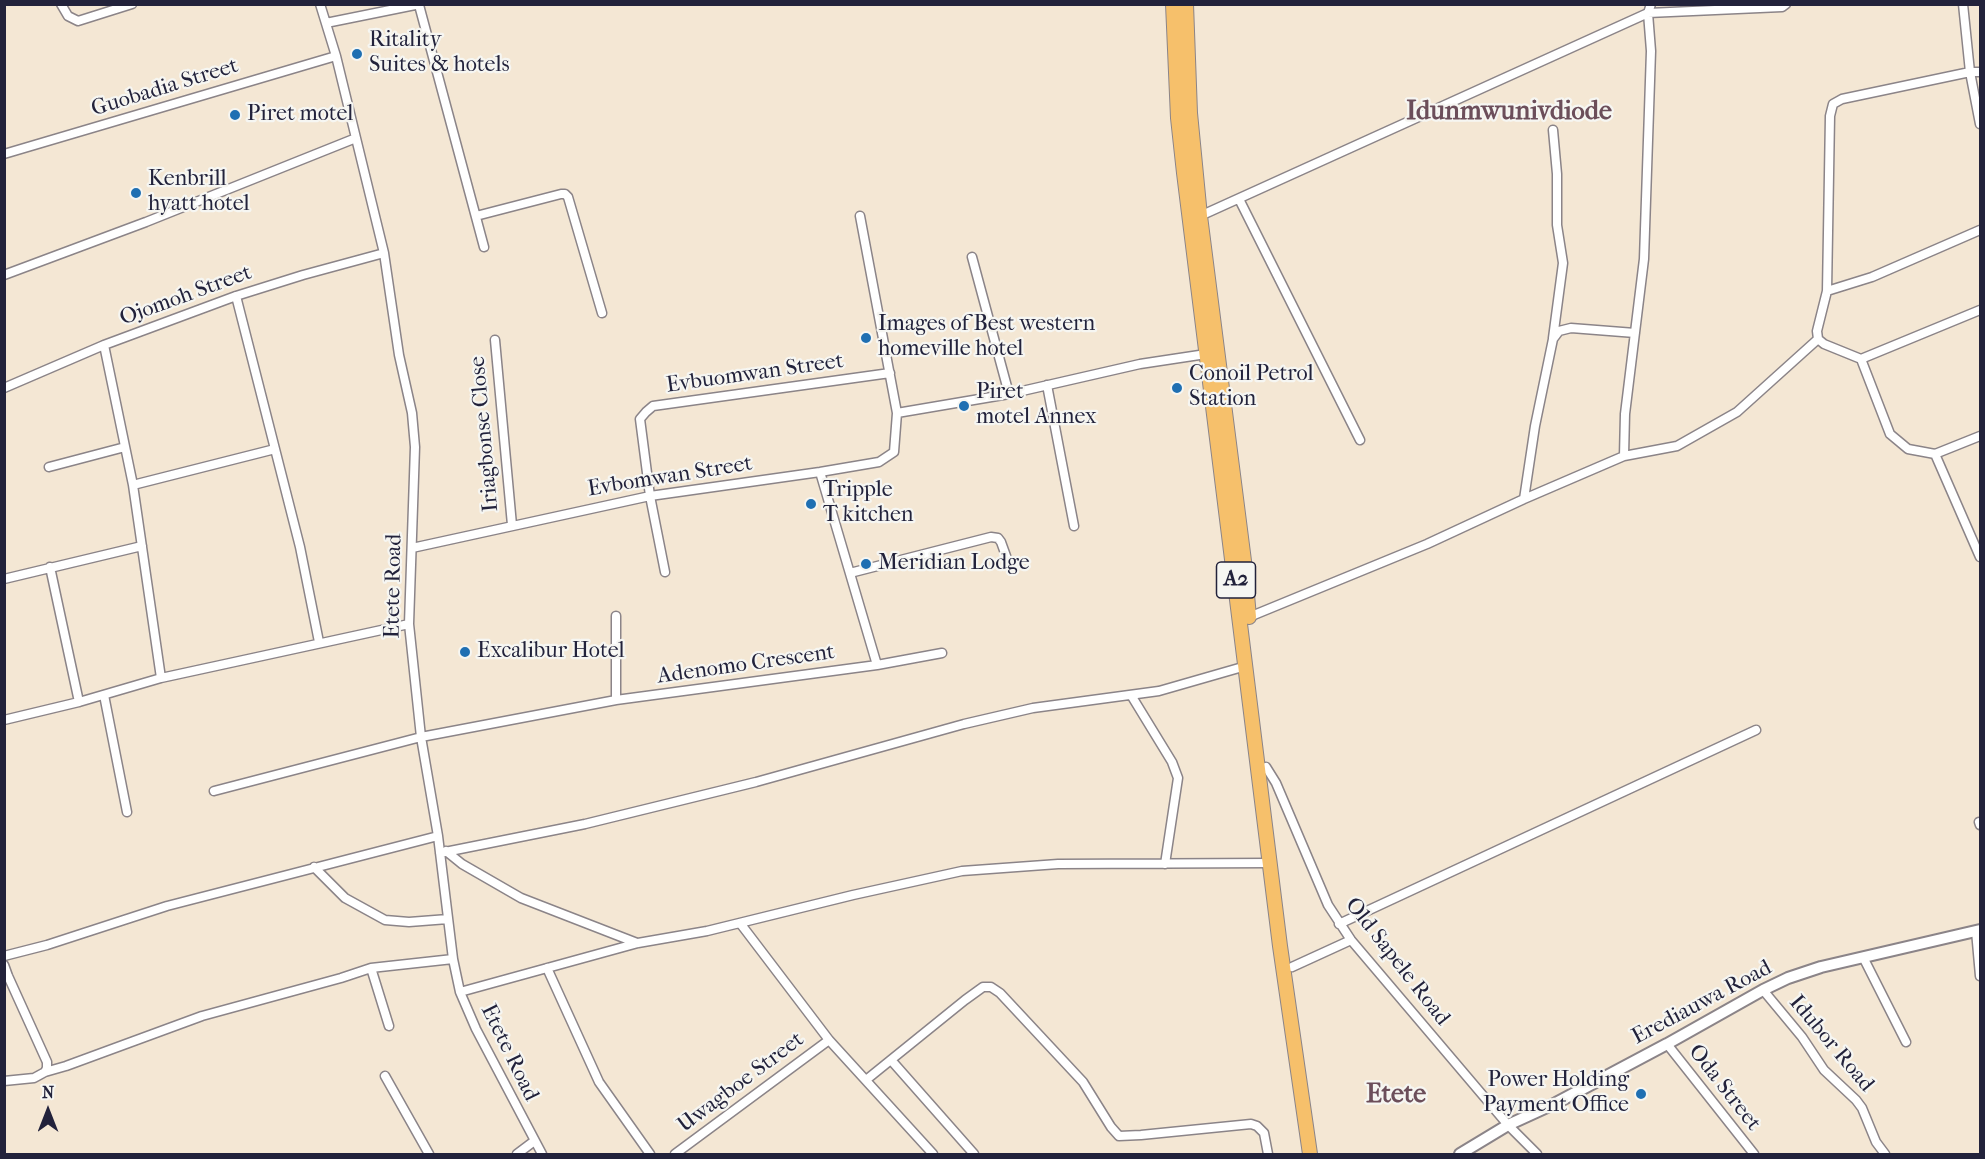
<!DOCTYPE html>
<html>
<head>
<meta charset="utf-8">
<style>
  body { margin:0 }
  #map { position:relative; width:1985px; height:1159px; overflow:hidden; background:#f4e7d4; font-family:"IM FELL French Canon",serif }
  canvas { display:block }
  .frame { position:absolute; inset:0; border:6px solid #22223b; pointer-events:none }
  .north { position:absolute; left:18px; top:1081px; width:60px; height:60px; -webkit-text-stroke:4px #f6f6f2; paint-order:stroke; rotate:0deg; font-size:16px; font-weight:700; line-height:24px; text-align:center; color:#22223b }
  .north::after { content:''; display:block; margin:auto; width:21px; height:27px; background:#22223b; clip-path:polygon(50% 0,100% 100%,50% 72%,0 100%) }
</style>
</head>
<body>
<div id="map">
<canvas width="1985" height="1159"></canvas>
<div class="frame"></div>
<div class="north">N</div>
</div>
<script>
const ctx = document.querySelector('canvas').getContext('2d');
ctx.lineJoin = 'round';
const toPath = rows => new Path2D(rows.map(r => 'M' + r).join(''));
function stroke(path, color, width, dash) { ctx.strokeStyle = color; ctx.lineWidth = width; ctx.lineCap = dash ? 'butt' : 'round'; ctx.setLineDash(dash || []); ctx.stroke(path); }
function label(font, color, halo, rows, align = 'center') {
  ctx.font = font + ' "IM FELL French Canon",serif'; ctx.lineWidth = 4.5; ctx.setLineDash([]); ctx.textBaseline = 'middle'; ctx.strokeStyle = halo; ctx.fillStyle = color; for (const [text, x, y, turn = 0] of rows) {
    ctx.save(); ctx.translate(x, y); ctx.rotate((+turn || 0) * Math.PI / 180); ctx.textAlign = isNaN(turn) ? turn : align; if (halo) ctx.strokeText(text, 0, 0); ctx.fillText(text, 0, 0); ctx.restore();
  }
}
const minor = toPath([
  [61,4,68,16,78,21,132,4],
  [320,4,336,56,384,253,399,355,412,413,415,447,409,624,421,737,438,836,453,959,460,992,476,1029,542,1154],
  [1963,4,1970,72,1980,124],
  [419,5,484,247],
  [326,23,420,4],
  [1980,72,1970,72,1842,99,1833,104,1830,116,1827,291,1817,331,1818,339,1824,344,1861,359,1890,434,1908,449,1935,454,1980,436],
  [1553,130,1557,174,1557,225,1563,263,1553,338],
  [4,154,336,56],
  [1239,199,1360,440],
  [476,216,561,194,565,194,568,197,602,313],
  [1200,216,1648,13,1782,7,1786,4],
  [972,257,1009,394],
  [4,275,146,222,356,138],
  [1827,291,1872,277,1980,230],
  [236,296,300,547,319,642],
  [495,340,512,525],
  [104,345,133,485,161,678],
  [1861,359,1980,310],
  [1047,385,1074,526],
  [4,388,104,345,236,296,303,275,384,253],
  [897,413,1009,394,1140,364,1206,354],
  [1935,454,1980,557],
  [1624,456,1625,414,1644,259,1651,51,1648,13,1651,4],
  [49,467,125,447],
  [133,485,275,449],
  [1524,499,1535,426,1553,339,1559,331,1571,328,1635,333],
  [412,548,650,496,820,472,879,462,894,452,897,413,860,216],
  [50,567,79,702],
  [665,572,650,496,640,419,646,412,653,406,890,373],
  [850,573,991,537,998,538,1001,542,1010,567],
  [4,579,142,546],
  [1249,617,1427,544,1524,499,1624,456,1677,446,1737,412,1818,339],
  [877,665,942,653],
  [104,695,127,812],
  [1131,695,1172,762,1178,778,1165,864],
  [616,700,616,616],
  [4,720,79,702,161,678,409,624],
  [1266,767,1276,783,1328,905,1351,940,1508,1125,1537,1154],
  [214,791,421,737,616,700,877,665,820,472],
  [1979,822,1980,825],
  [446,851,462,864,521,898,637,943],
  [440,853,585,824,756,782,964,724,1033,708,1159,691,1246,666],
  [314,867,345,898,385,920,409,922,448,919],
  [740,923,829,1040,933,1154],
  [1339,924,1756,730],
  [1976,931,1980,976],
  [4,956,47,945,167,906,438,836],
  [1863,957,1906,1042],
  [4,965,8,976,47,1062,47,1068,45,1072],
  [1292,967,1351,940],
  [371,968,389,1026],
  [547,968,599,1082,650,1154],
  [1763,990,1802,1037,1824,1070,1856,1100,1862,1108,1876,1142,1885,1154],
  [460,992,638,943,707,931,853,895,962,871,1058,864,1271,863],
  [1667,1044,1754,1154],
  [891,1060,974,1154],
  [385,1076,429,1154],
  [866,1080,965,1000,983,987,991,987,1000,993,1083,1082,1111,1127,1119,1136,1141,1135,1251,1124,1257,1126,1264,1133,1268,1154],
  [4,1081,34,1078,45,1072,66,1066,202,1016,341,978,371,968,453,959],
  [517,1154,533,1142],
  [675,1154,829,1040]
]);
const tertiary = toPath([
  [1460,1154,1508,1125,1556,1103,1667,1044,1763,990,1788,978,1821,967,1980,930]
]);
const trunk = toPath([
  [1173,4,1178,118,1184,173,1280,946,1310,1154],
  [1186,4,1190,113,1200,216,1244,561,1249,617]
]);
const markers = [
  [357,54,6,"#1f6fb2"],
  [235,115,6,"#1f6fb2"],
  [136,193,6,"#1f6fb2"],
  [866,338,6,"#1f6fb2"],
  [1177,388,6,"#1f6fb2"],
  [964,406,6,"#1f6fb2"],
  [811,504,6,"#1f6fb2"],
  [866,564,6,"#1f6fb2"],
  [465,652,6,"#1f6fb2"],
  [1641,1094,6,"#1f6fb2"]
];
const shields = [
  [1236,580,39]
];
const shieldNames = [
  ["A2",1236,580]
];
const poiNames = [
  ["Ritality",369,41],
  ["Suites & hotels",369,66],
  ["Piret motel",247,115],
  ["Kenbrill",148,180],
  ["hyatt hotel",148,205],
  ["Images of Best western",878,325],
  ["homeville hotel",878,350],
  ["Conoil Petrol",1189,375],
  ["Station",1189,400],
  ["Piret",976,393],
  ["motel Annex",976,418],
  ["Tripple",823,491],
  ["T kitchen",823,516],
  ["Meridian Lodge",878,564],
  ["Excalibur Hotel",477,652],
  ["Power Holding",1629,1081,"right"],
  ["Payment Office",1629,1106,"right"]
];
const streetNames = [
  ["Guobadia Street",165,88,-17],
  ["Ojomoh Street",186,296,-20],
  ["Evbuomwan Street",755,374,-8],
  ["Iriagbonse Close",485,434,-95],
  ["Evbomwan Street",670,477,-9],
  ["Etete Road",394,586,-89],
  ["Adenomo Crescent",746,665,-8],
  ["Old Sapele Road",1397,962,52],
  ["Erediauwa Road",1702,1003,-28],
  ["Idubor Road",1831,1044,50],
  ["Etete Road",509,1053,64],
  ["Uwagboe Street",741,1083,-37],
  ["Oda Street",1724,1088,52]
];
const quarterNames = [
  ["Idunmwunivdiode",1509,113],
  ["Etete",1396,1096]
];
stroke(minor, '#8b8488', 11);
stroke(tertiary, '#8b8488', 14);
stroke(trunk, '#8b8488', 16);
stroke(minor, '#fff', 8);
stroke(tertiary, '#fff', 10);
stroke(trunk, '#f6c06b', 14);
for (const [x, y, r, color] of markers) { const dot = new Path2D(); dot.arc(x, y, r, 0, 2 * Math.PI); ctx.fillStyle = color; ctx.fill(dot); stroke(dot, '#f6f6f2', 2); }
for (const [x, y, w] of shields) { const box = new Path2D(); box.roundRect(x - w / 2, y - 18, w, 36, 4.5); ctx.fillStyle = '#f6f6f2'; ctx.fill(box); stroke(box, '#22223b', 1.5); }
label('bold 21px', '#22223b', null, shieldNames);
label('22px', '#22223b', '#f6f6f2', poiNames, 'left');
label('22px', '#22223b', '#f6f6f2', streetNames);
label('bold 26px', '#6c4e5a', '#f6f6f2', quarterNames);
</script>
</body>
</html>
